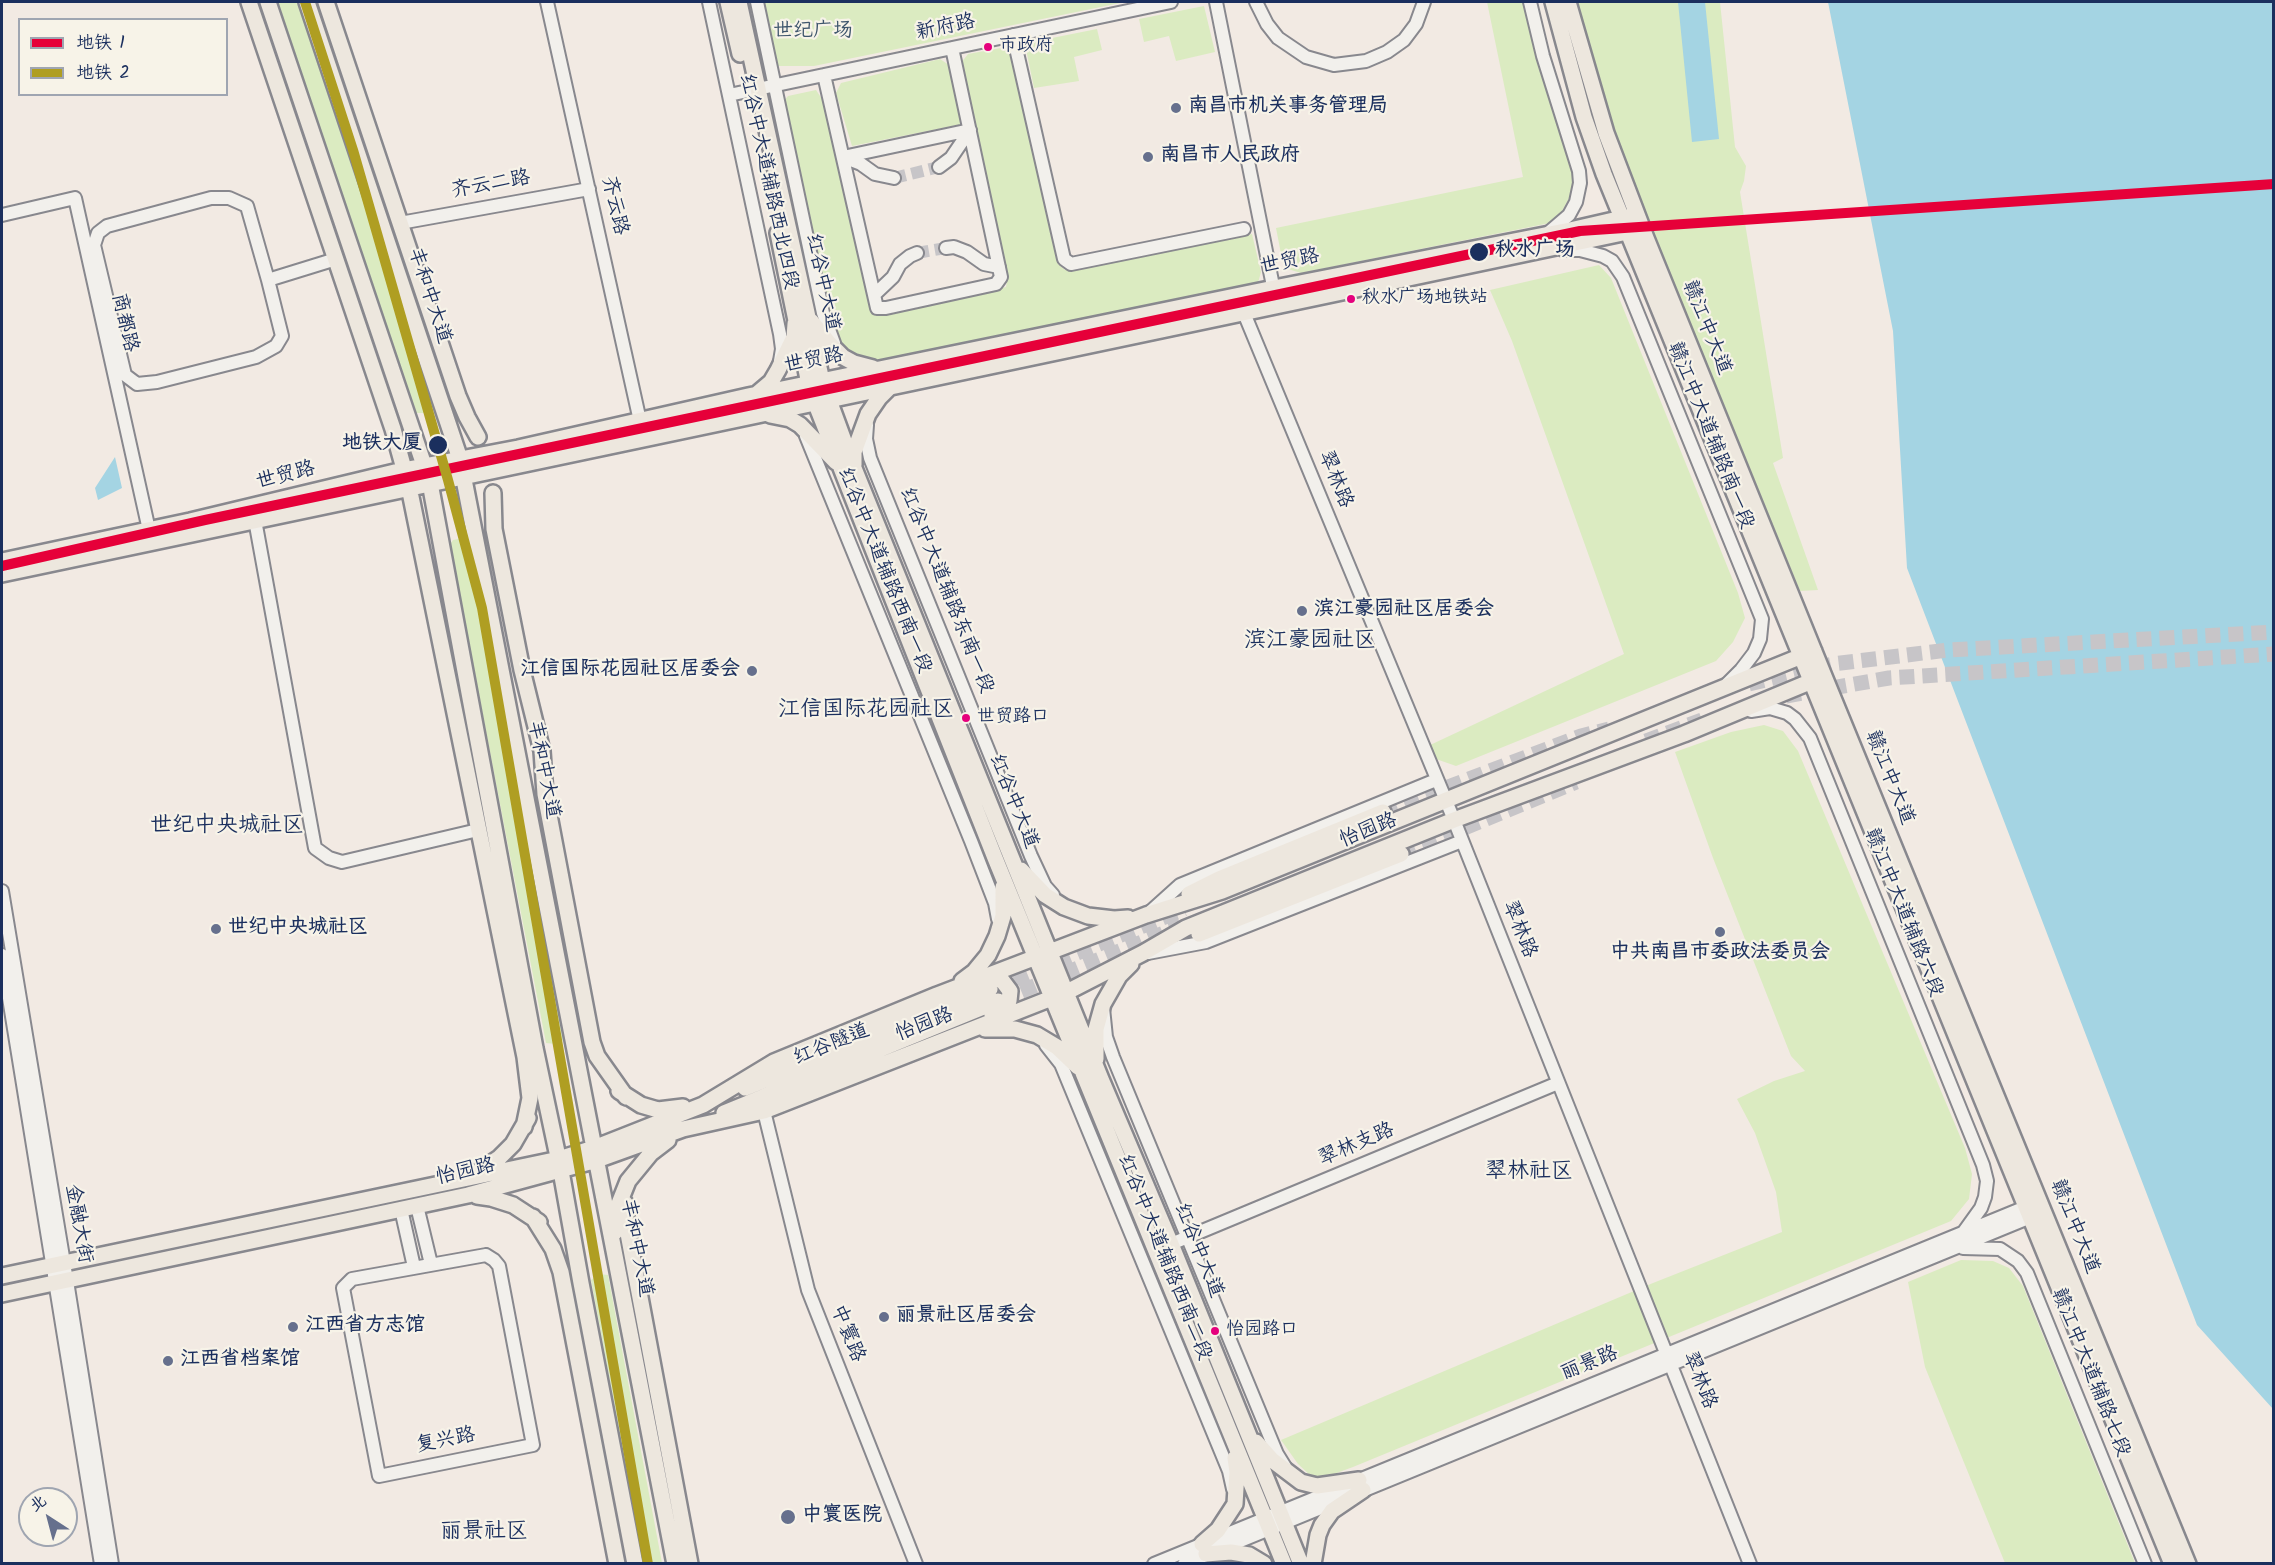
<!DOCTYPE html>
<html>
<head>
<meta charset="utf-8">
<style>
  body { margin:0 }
  #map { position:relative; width:2275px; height:1565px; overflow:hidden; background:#f2eae3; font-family:Kalam,"LXGW WenKai TC",sans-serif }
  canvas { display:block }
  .frame { position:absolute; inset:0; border:3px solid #1b2f5e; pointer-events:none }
  .legend { position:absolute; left:18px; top:18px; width:210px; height:78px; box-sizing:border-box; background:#f7f3e8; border:2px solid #9fa5b1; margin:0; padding:8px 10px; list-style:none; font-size:18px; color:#1b2f5e }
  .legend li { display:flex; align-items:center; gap:12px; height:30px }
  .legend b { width:30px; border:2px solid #9fa5b1 }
  .north { position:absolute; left:18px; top:1487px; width:60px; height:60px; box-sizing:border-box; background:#f7f3e8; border:2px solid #9fa5b1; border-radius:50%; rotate:324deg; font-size:16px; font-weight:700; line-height:24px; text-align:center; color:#1b2f5e }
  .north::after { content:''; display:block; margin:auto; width:21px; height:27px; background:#66708d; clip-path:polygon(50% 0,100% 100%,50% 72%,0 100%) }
</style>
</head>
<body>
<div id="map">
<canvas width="2275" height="1565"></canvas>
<div class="frame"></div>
<ul class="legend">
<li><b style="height:8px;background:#e60039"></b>地铁 1</li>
<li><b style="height:8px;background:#af9e22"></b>地铁 2</li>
</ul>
<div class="north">北</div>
</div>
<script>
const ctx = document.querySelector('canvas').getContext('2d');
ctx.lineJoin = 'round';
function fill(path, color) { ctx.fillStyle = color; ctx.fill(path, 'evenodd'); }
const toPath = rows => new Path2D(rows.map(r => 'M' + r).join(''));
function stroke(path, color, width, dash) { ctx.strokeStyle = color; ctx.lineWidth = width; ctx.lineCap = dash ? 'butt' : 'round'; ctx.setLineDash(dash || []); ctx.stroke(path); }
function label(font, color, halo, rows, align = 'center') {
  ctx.font = font + ' Kalam,"LXGW WenKai TC",sans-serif'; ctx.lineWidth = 4.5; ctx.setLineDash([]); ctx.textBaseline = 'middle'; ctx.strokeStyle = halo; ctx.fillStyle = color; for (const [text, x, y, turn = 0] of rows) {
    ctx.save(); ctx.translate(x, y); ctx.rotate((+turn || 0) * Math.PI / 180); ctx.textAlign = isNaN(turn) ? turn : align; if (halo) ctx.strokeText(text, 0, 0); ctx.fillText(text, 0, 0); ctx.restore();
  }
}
const green = toPath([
  [278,2,298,2,433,408,425,413,416,413],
  [762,2,1125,2,814,66,777,66],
  [1487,2,1524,2,1528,22,1574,176,1574,189,1561,213,1550,223,1301,273,1288,269,1283,264,1276,228,1523,177],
  [1576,2,1720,2,1735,147,1746,166,1744,181,1740,192,1783,458,1773,463,1818,590,1800,591,1622,156],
  [1204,6,1215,52,1176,61,1169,36,1144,42,1139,19],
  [1097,29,1102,50,1074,57,1079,81,1034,88,1027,54,1027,43],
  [1006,47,1012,53,1058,264,1065,270,1252,234,1261,272,1258,283,1252,287,877,365,847,353,835,340,783,102,788,96,816,90,822,99,871,311,878,316,1006,287,1008,276,961,63,968,54],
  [940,59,952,67,963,124,852,146,836,93,841,83],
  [1599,265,1611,278,1738,593,1745,618,1733,642,1716,661,1456,766,1436,759,1428,746,1624,654,1512,341,1490,290],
  [463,538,470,541,564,1040,555,1044,546,1043,450,544,453,540],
  [1764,725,1783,731,1798,751,1965,1148,1972,1174,1969,1199,1951,1221,1353,1467,1334,1474,1312,1477,1298,1464,1281,1440,1653,1283,1782,1232,1776,1192,1755,1133,1737,1099,1774,1081,1805,1071,1791,1056,1713,858,1675,752,1731,732],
  [1961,1260,1993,1261,2009,1268,2023,1286,2135,1563,2005,1563,1925,1367,1908,1282],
  [599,1274,608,1275,662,1563,644,1563,591,1280]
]);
const water = toPath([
  [1678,2,1705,2,1719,139,1692,142],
  [1828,2,2273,2,2273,1409,2197,1325,1907,568,1893,331],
  [115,457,122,488,98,500,95,488]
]);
const minorTunnel = toPath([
  [894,178,939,167],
  [917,253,946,248]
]);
const majorTunnel = toPath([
  [1749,684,1833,664,1948,650,2274,632],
  [1786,696,1889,678,2274,654],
  [1646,741,1702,720],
  [1383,812,1581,736,1609,729],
  [1401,854,1576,782],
  [992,988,1184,909],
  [1000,1000,1181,926]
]);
const minor = toPath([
  [547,2,640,421],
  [709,2,780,334,782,349,780,361],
  [757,2,823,313,834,343],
  [1216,2,1277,306],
  [1256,2,1267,24,1278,38,1306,57,1334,65,1366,61,1387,52,1404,40,1416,24,1424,2],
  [1530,2,1543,56,1579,171,1580,183,1576,202,1569,215,1548,233],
  [1013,35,1064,259,1071,264,1244,229],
  [824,75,877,308,886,308,996,284,1001,277,952,48],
  [729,95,1171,2],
  [894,178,875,174,861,164,843,157,970,130,951,158,939,167],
  [2,215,75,198,149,530],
  [400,223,589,189],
  [946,248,954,247,967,252,984,264,999,267],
  [1563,250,1580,250,1603,256,1612,261,1623,277,1762,619,1760,639,1754,653,1741,670,1727,684],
  [268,280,282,336,276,346,256,357,157,382,137,384,125,375,94,245,98,233,107,226,211,198,229,198,247,206,268,280,336,259],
  [874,295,893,277,900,264,910,256,917,253],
  [1244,313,1454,820,1750,1564],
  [867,425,866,439,870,458,1031,856,1045,886,1053,895],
  [806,436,971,841,995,903,998,919],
  [255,520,315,848,329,858,342,862,478,830],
  [1751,711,1770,708,1787,713,1795,719,1810,738,1983,1165,1987,1181,1985,1197,1981,1208,1963,1233],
  [2,891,67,1281,112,1564],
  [1150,912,1180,885,1436,780],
  [1148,953,1206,942,1462,841],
  [2,955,101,1564],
  [1103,1008,1106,1037,1113,1057,1277,1454,1285,1467],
  [1046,1045,1061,1064,1229,1471,1233,1489],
  [764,1111,808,1290,916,1564],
  [417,1206,431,1264],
  [401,1209,414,1267],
  [1171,1244,1558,1083],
  [1963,1248,2000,1249,2018,1261,2027,1273,2145,1564],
  [486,1255,494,1260,499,1266,533,1445,379,1476,343,1288,352,1279,486,1255],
  [1154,1564,2033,1204],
  [1184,1564,2038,1214]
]);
const major = toPath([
  [249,2,393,429,409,487,525,1057,530,1098,524,1127],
  [268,2,430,483,535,1048,561,1171,581,1283,635,1564],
  [307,2,460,459,675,1564],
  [326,2,458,396,467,417,478,437],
  [728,2,740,54],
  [739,2,822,381,854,468,1101,1079,1171,1244,1301,1564],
  [1553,2,1584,117,1604,174,2172,1564],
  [1568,2,1606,133,1646,238,1824,676,2188,1564],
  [778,233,809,384,815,402,995,858,1284,1564],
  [811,321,828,342,843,357,854,363,873,368],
  [758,393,771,382,778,370,794,337,795,324],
  [770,415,790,419,800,425,836,462],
  [854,465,854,452,868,414,879,398,891,386],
  [493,493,494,529,522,670,542,751,545,794,592,1042,597,1056,626,1097],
  [2,561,190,521,403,470,518,448,748,396,1274,288,1570,230,1631,216],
  [2,574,1637,230],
  [1021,870,1045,895,1064,907,1088,916,1114,919,1128,918],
  [1189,894,1219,879,1383,812],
  [1199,934,1401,854],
  [962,981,974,972,988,955,997,936,1003,916,1003,887],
  [986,982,1001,979,1010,991,1009,1001,992,1015],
  [985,1029,1015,1029,1037,1035,1057,1047,1078,1067],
  [1096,1059,1096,1029,1103,1004,1119,976,1131,964],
  [745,1088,990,989],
  [619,1091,641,1105,658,1110,683,1107],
  [724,1113,998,1001],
  [478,1172,499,1158,513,1144,528,1118],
  [477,1196,491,1198,513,1205,539,1222],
  [625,1203,627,1228,690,1564],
  [533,1217,553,1249,561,1272,617,1564],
  [615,1232,618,1206,628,1181,651,1153,668,1140],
  [2,1276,559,1159,594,1148,703,1105,774,1062,937,995,1146,915,1222,891,1814,651],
  [2,1294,468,1195,597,1160,683,1129,764,1111,1067,992,1143,953,1186,928,1454,820,1684,734,1824,676],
  [1256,1442,1272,1460,1301,1482,1317,1486,1359,1480],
  [1202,1544,1218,1530,1235,1504,1237,1472,1235,1458],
  [1206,1554,1231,1552,1249,1555,1264,1564],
  [1313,1564,1318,1535,1322,1525,1332,1511,1363,1490]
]);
const metro1 = toPath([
  [2,566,205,520,1580,231,2274,184]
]);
const metro2 = toPath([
  [305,2,353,150,448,480,482,608,648,1564]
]);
const markers = [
  [988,47,5,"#e5007d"],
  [1176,108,6,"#66708d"],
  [1148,157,6,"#66708d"],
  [1479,252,10,"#1b2f5e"],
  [1351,299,5,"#e5007d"],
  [438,445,10,"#1b2f5e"],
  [1302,611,6,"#66708d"],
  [752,671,6,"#66708d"],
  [966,718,5,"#e5007d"],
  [216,929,6,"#66708d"],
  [1720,932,6,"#66708d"],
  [884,1317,6,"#66708d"],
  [293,1327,6,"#66708d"],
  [1215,1331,5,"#e5007d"],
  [168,1361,6,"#66708d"],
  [788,1517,8,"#66708d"]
];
const busNames = [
  ["市政府",999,47],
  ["秋水广场地铁站",1362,299],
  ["世贸路口",977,718],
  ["怡园路口",1226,1331]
];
const streetNames = [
  ["新府路",946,29,-12],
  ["红谷中大道辅路西北四段",767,182,78],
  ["齐云二路",491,186,-10],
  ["齐云路",613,206,77],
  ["世贸路",1290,263,-11],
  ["红谷中大道",821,283,78],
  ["丰和中大道",428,296,72],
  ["商都路",123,323,77],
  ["赣江中大道",1705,328,68],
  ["世贸路",814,362,-11],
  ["赣江中大道辅路南一段",1709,436,68],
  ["世贸路",286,477,-14],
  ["翠林路",1334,480,68],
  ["红谷中大道辅路西南一段",883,571,68],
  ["红谷中大道辅路东南一段",945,591,68],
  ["丰和中大道",542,770,79],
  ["赣江中大道",1888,778,68],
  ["红谷中大道",1012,802,68],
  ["怡园路",1369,832,-22],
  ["赣江中大道辅路六段",1902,913,68],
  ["翠林路",1518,930,68],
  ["怡园路",925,1026,-21],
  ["红谷隧道",832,1046,-22],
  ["翠林支路",1357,1146,-23],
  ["怡园路",466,1173,-13],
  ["金融大街",77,1224,80],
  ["赣江中大道",2073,1227,68],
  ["丰和中大道",635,1248,79],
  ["红谷中大道",1197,1251,68],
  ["红谷中大道辅路西南二段",1163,1258,68],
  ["中寰路",846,1334,68],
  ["丽景路",1590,1365,-22],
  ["赣江中大道辅路七段",2089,1373,68],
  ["翠林路",1698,1381,68],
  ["复兴路",446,1442,-11]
];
const parkNames = [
  ["世纪广场",813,33]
];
const poiNames = [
  ["南昌市机关事务管理局",1188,108],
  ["南昌市人民政府",1160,157],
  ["滨江豪园社区居委会",1314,611],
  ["江信国际花园社区居委会",740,671,"right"],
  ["世纪中央城社区",228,929],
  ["中共南昌市委政法委员会",1720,954,"center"],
  ["丽景社区居委会",896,1317],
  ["江西省方志馆",305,1327],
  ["江西省档案馆",180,1361],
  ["中寰医院",802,1517]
];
const stopNames = [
  ["秋水广场",1495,252],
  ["地铁大厦",422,445,"right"]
];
const quarterNames = [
  ["滨江豪园社区",1310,642],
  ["江信国际花园社区",866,711],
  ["世纪中央城社区",227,827],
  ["翠林社区",1529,1173],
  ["丽景社区",484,1533]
];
fill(green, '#dbebc1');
fill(water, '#a4d4e3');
stroke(minorTunnel, '#c7c5c8', 12, [12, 6]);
stroke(majorTunnel, '#c7c5c8', 15, [15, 8]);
stroke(minor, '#88888e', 16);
stroke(major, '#88888e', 20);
stroke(minor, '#f2f0ec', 12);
stroke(major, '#ede7de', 15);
stroke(metro1, '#e60039', 10);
stroke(metro2, '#af9e22', 10);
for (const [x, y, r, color] of markers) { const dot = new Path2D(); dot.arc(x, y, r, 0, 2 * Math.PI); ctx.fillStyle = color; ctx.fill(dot); stroke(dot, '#f7f3e8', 2); }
label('18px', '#1b2f5e', '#f7f3e8', busNames, 'left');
label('20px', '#1b2f5e', '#f7f3e8', streetNames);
label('20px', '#3e556c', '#f7f3e8', parkNames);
label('bold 20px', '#1b2f5e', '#f7f3e8', poiNames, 'left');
label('bold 20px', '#1b2f5e', '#f7f3e8', stopNames, 'left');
label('22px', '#1b2f5e', '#f7f3e8', quarterNames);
</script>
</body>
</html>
